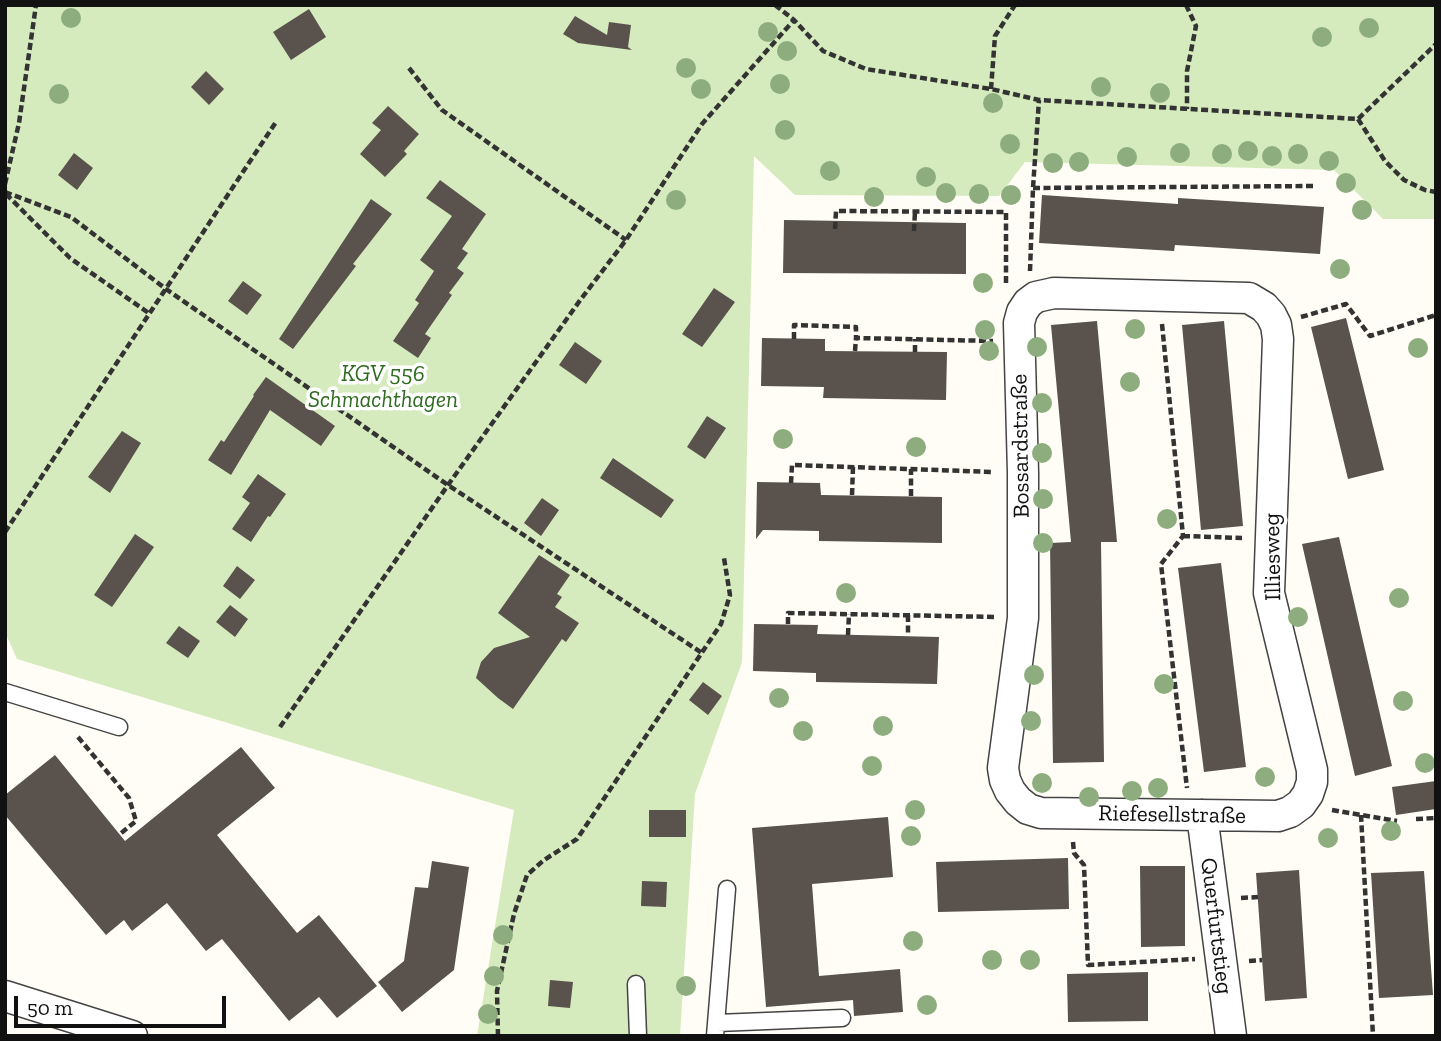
<!DOCTYPE html>
<html>
<head>
<meta charset="utf-8">
<style>
  body { margin:0 }
  #map { position:relative; width:1441px; height:1041px; overflow:hidden; background:#fffdf5; font-family:"Zilla Slab",serif }
  canvas { display:block }
  .frame { position:absolute; inset:0; border:7px solid #111; pointer-events:none }
  .scale { position:absolute; left:14px; top:996px; width:212px; height:32px; box-sizing:border-box; border:4px solid #111; border-top:0; padding-left:9px; font-size:21px; line-height:24px; white-space:nowrap; color:#111; -webkit-text-stroke:5px #fff; paint-order:stroke }
</style>
</head>
<body>
<div id="map">
<canvas width="1441" height="1041"></canvas>
<div class="frame"></div>
<div class="scale">50 m</div>
</div>
<script>
const ctx = document.querySelector('canvas').getContext('2d');
ctx.lineJoin = 'round';
function fill(path, color) { ctx.fillStyle = color; ctx.fill(path, 'evenodd'); }
const toPath = rows => new Path2D(rows.map(r => 'M' + r).join(''));
function stroke(path, color, width, dash) { ctx.strokeStyle = color; ctx.lineWidth = width; ctx.lineCap = dash ? 'butt' : 'round'; ctx.setLineDash(dash || []); ctx.stroke(path); }
function label(font, color, halo, rows, align = 'center') {
  ctx.font = font + ' "Zilla Slab",serif'; ctx.lineWidth = 7; ctx.setLineDash([]); ctx.textBaseline = 'middle'; ctx.strokeStyle = halo; ctx.fillStyle = color; for (const [text, x, y, turn = 0] of rows) {
    ctx.save(); ctx.translate(x, y); ctx.rotate((+turn || 0) * Math.PI / 180); ctx.textAlign = isNaN(turn) ? turn : align; if (halo) ctx.strokeText(text, 0, 0); ctx.fillText(text, 0, 0); ctx.restore();
  }
}
const green = toPath([
  [5,5,1436,5,1436,219,1383,219,1334,170,1025,162,999,196,795,195,754,156,742,662,695,794,680,1036,477,1036,514,810,17,659,5,632]
]);
const building = toPath([
  [309,9,326,37,291,60,273,32],
  [575,16,607,35,609,22,631,25,628,47,632,50,578,43,563,34],
  [206,71,224,89,209,105,191,87],
  [388,106,419,134,404,151,407,154,385,177,360,154,381,130,372,123],
  [74,153,93,168,77,190,58,175],
  [440,180,486,214,462,249,468,253,457,268,464,273,449,293,452,295,425,334,431,338,418,358,393,341,419,303,415,300,434,271,420,260,452,216,426,198],
  [1042,195,1178,204,1178,198,1324,207,1320,254,1175,245,1174,251,1039,243],
  [371,199,392,214,353,264,356,266,293,349,279,339],
  [784,220,966,223,966,274,783,273],
  [243,281,262,295,247,315,228,301],
  [714,288,735,302,702,347,682,334],
  [1346,318,1384,470,1348,479,1311,327],
  [1097,321,1117,542,1101,542,1104,762,1053,763,1050,543,1071,542,1051,325],
  [1224,321,1243,526,1201,530,1182,325],
  [762,338,825,339,825,351,947,352,946,400,823,398,824,387,761,386],
  [575,342,602,361,586,384,559,365],
  [266,377,335,426,321,446,270,410,231,475,208,460,221,440,224,442,254,396,253,395],
  [707,416,726,428,705,459,687,447],
  [122,431,141,443,110,493,88,477],
  [613,458,674,500,661,518,600,478],
  [258,474,286,494,270,517,268,516,251,542,232,529,250,503,242,497],
  [757,482,820,483,821,495,942,497,942,543,819,541,819,531,763,530,756,539],
  [542,498,559,510,541,536,524,523],
  [135,534,154,547,112,607,94,595],
  [1339,537,1392,766,1355,776,1302,544],
  [539,555,570,575,557,594,562,597,555,607,579,623,566,642,562,639,513,709,498,698,476,678,481,662,494,648,530,637,498,613],
  [1221,563,1246,767,1204,772,1178,568],
  [237,566,255,580,240,599,223,586],
  [230,605,248,619,235,637,216,622],
  [754,624,818,625,817,634,939,637,937,684,816,682,816,673,753,671],
  [179,626,200,641,188,658,166,643],
  [703,682,722,696,708,715,689,700],
  [241,747,275,788,217,835,297,933,319,915,377,986,337,1018,319,997,289,1021,222,939,206,951,167,903,132,931,124,920,106,935,5,815,5,795,55,755,125,841],
  [1436,781,1436,809,1396,815,1392,787],
  [649,810,686,810,686,837,649,837],
  [888,817,893,877,812,884,819,976,900,969,903,1012,854,1016,853,1000,766,1007,752,828],
  [1068,858,1069,909,938,912,936,862],
  [432,861,469,867,454,970,402,1012,378,982,404,961,415,887,428,888],
  [1140,866,1185,866,1185,946,1141,947],
  [1299,870,1307,998,1265,1001,1256,873],
  [1424,871,1433,995,1379,998,1371,873],
  [642,881,667,882,666,907,641,906],
  [1148,972,1148,1021,1068,1022,1067,974],
  [550,980,573,982,570,1008,548,1006]
]);
const path = toPath([
  [775,5,794,20,823,51,866,69,991,89,1039,100,1358,119,1436,44],
  [1186,5,1196,26,1187,71,1187,109],
  [409,68,442,110,626,240],
  [991,89,995,36,1015,5],
  [1358,119,1385,161,1404,180,1425,190,1436,192],
  [5,184,19,123,36,5],
  [1033,188,1313,186],
  [5,192,71,217,166,289,448,485,702,653],
  [6,194,70,258,150,314],
  [835,229,836,211,1006,212,1006,284],
  [914,231,915,211],
  [1030,271,1033,188,1039,100],
  [1301,317,1346,304,1370,336,1436,315],
  [1162,324,1183,536,1161,564,1187,788],
  [794,339,794,325,856,327,856,338,993,341],
  [855,351,856,338],
  [915,352,915,339],
  [791,483,792,465,994,472],
  [852,495,853,467],
  [911,496,911,469],
  [5,532,276,122],
  [1183,536,1242,538],
  [908,615,908,636],
  [788,624,788,613,996,617],
  [848,635,849,614],
  [280,727,448,485,581,299,626,240,702,124,794,20],
  [78,737,129,798,136,821,120,834],
  [1332,810,1397,821],
  [1361,815,1373,1036],
  [1416,819,1436,818],
  [1073,842,1074,853,1084,865,1088,965,1195,959],
  [1241,898,1258,897],
  [1249,961,1262,960],
  [498,1036,497,991,514,914,527,875,544,860,577,839,721,624,730,595,724,558]
]);
const service = toPath([
  [5,692,119,727],
  [636,984,638,1036],
  [717,1023,842,1018],
  [715,1036,727,889]
]);
const minor = toPath([
  [1054,293,1249,298,1264,307,1271,315,1276,325,1278,339,1269,593,1312,770,1312,782,1308,794,1301,804,1290,812,1278,816,1041,813,1028,809,1018,801,1010,791,1005,780,1003,768,1023,618,1023,473,1019,323,1022,312,1028,303,1036,297,1054,293],
  [1202,815,1231,1036],
  [5,996,132,1036]
]);
const trees = [
  [71,18],
  [1369,28],
  [768,32],
  [1322,37],
  [787,51],
  [686,68],
  [780,84],
  [1101,87],
  [701,89],
  [1160,93],
  [59,94],
  [993,103],
  [785,130],
  [1010,144],
  [1248,151],
  [1180,153],
  [1222,154],
  [1298,154],
  [1272,156],
  [1127,157],
  [1329,161],
  [1079,162],
  [1053,163],
  [830,171],
  [926,177],
  [1346,183],
  [946,193],
  [979,194],
  [1011,195],
  [874,197],
  [676,200],
  [1362,210],
  [1340,269],
  [983,283],
  [1135,329],
  [985,330],
  [1037,347],
  [1418,348],
  [989,351],
  [1130,382],
  [1042,403],
  [783,439],
  [916,447],
  [1042,453],
  [1043,499],
  [1167,519],
  [1043,543],
  [846,593],
  [1399,598],
  [1298,617],
  [1034,675],
  [1164,684],
  [779,698],
  [1403,701],
  [1031,721],
  [883,726],
  [803,731],
  [1425,763],
  [872,766],
  [1265,777],
  [1042,783],
  [1158,788],
  [1132,791],
  [1089,797],
  [915,810],
  [1391,831],
  [911,836],
  [1328,838],
  [503,935],
  [913,941],
  [992,960],
  [1030,960],
  [494,976],
  [686,986],
  [927,1005],
  [488,1014]
];
const parkNames = [
  ["KGV 556",383,374],
  ["Schmachthagen",383,400]
];
const streetNames = [
  ["Bossardstraße",1021,446,-91],
  ["Illiesweg",1273,557,-91],
  ["Riefesellstraße",1172,815,1],
  ["Querfurtstieg",1216,926,83]
];
fill(green, '#d5ebbd');
fill(building, '#5a524d');
stroke(service, '#444', 19);
stroke(minor, '#444', 33);
stroke(path, '#333', 4.5, [7, 3.5]);
stroke(service, '#fff', 16);
stroke(minor, '#fff', 30);
ctx.fillStyle = '#8dad7f';
for (const [x, y] of trees) { ctx.beginPath(); ctx.arc(x, y, 10, 0, 2 * Math.PI); ctx.fill(); }
label('italic 23px', '#2f6b1f', '#fff', parkNames);
label('23px', '#111', '#fff', streetNames);
</script>
</body>
</html>
